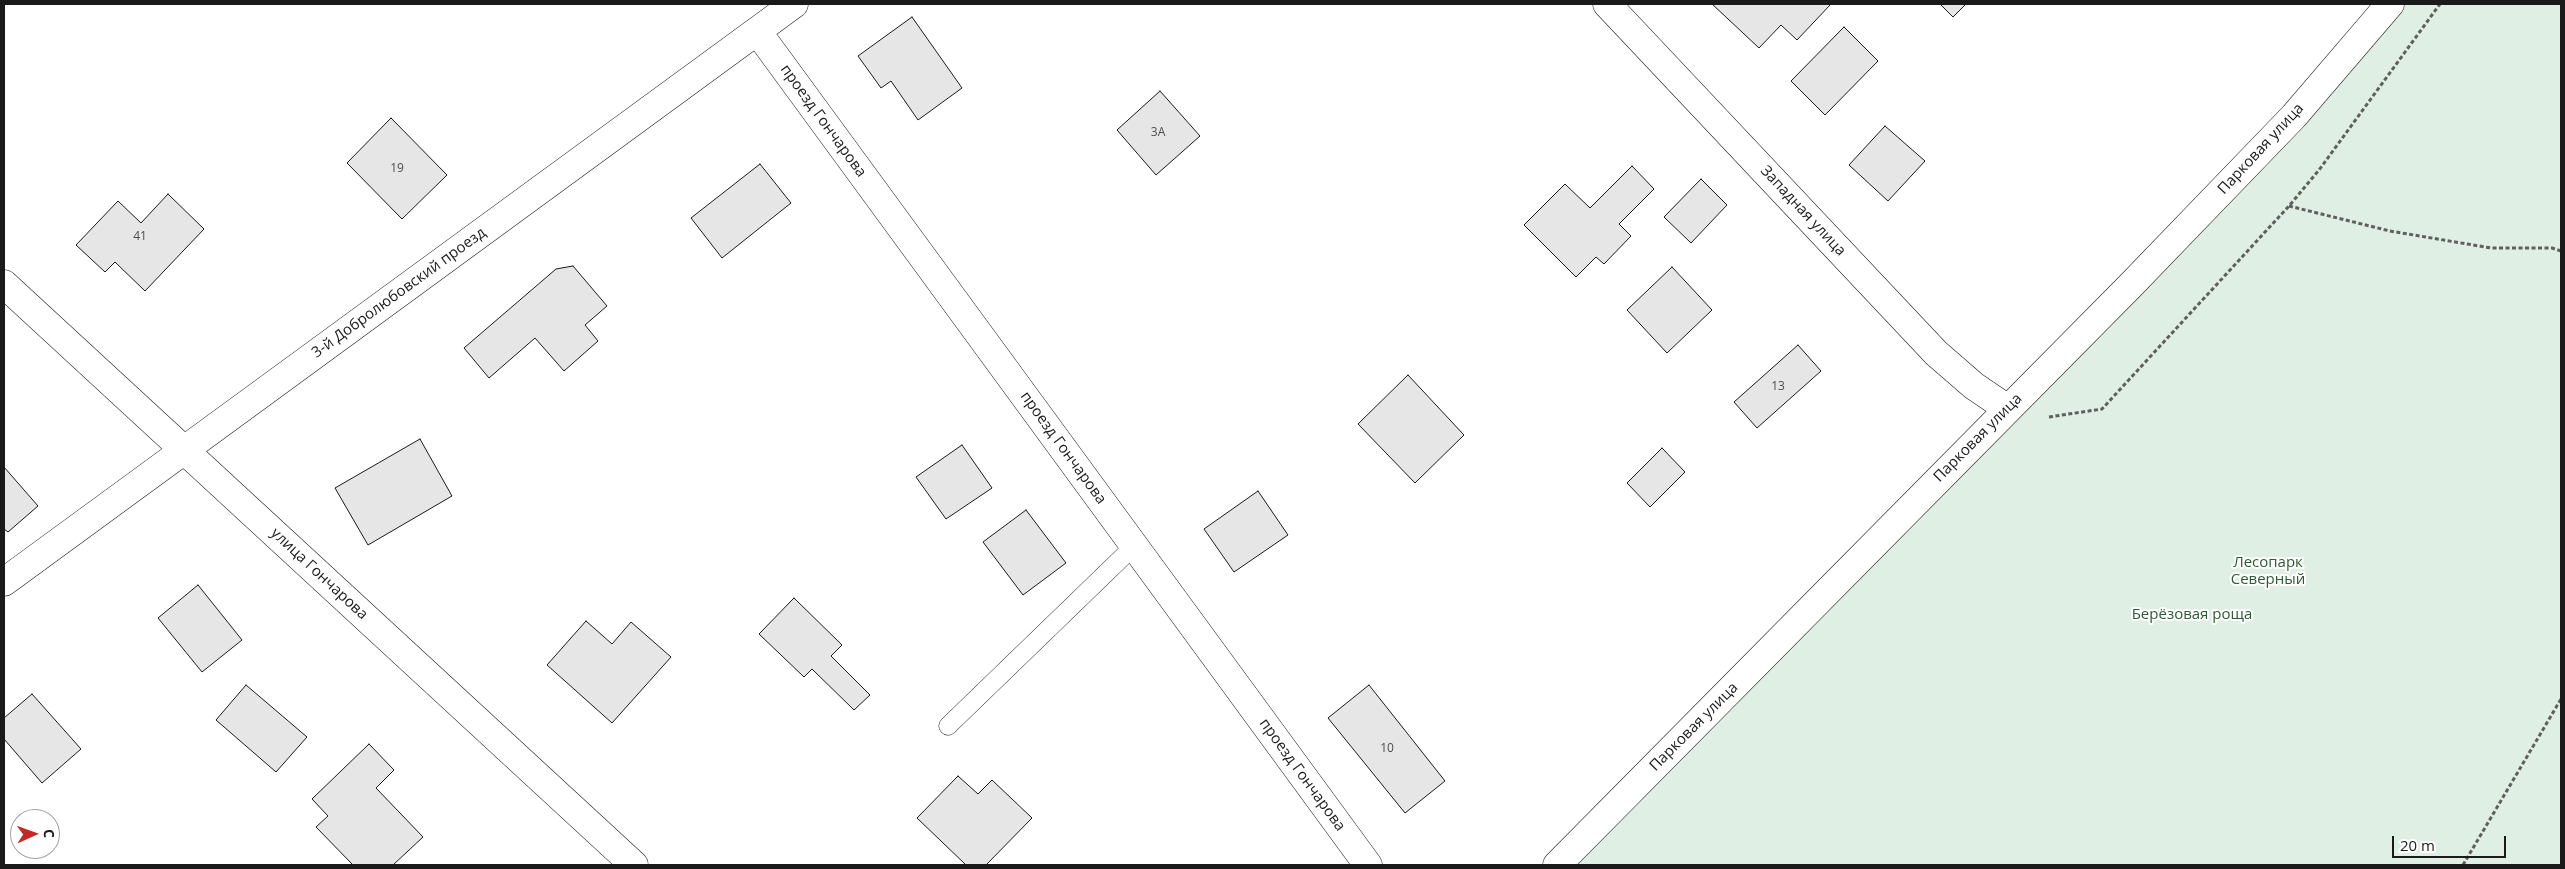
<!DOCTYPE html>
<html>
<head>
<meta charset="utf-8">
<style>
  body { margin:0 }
  #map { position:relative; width:2565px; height:869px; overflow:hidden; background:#fff; font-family:"Open Sans",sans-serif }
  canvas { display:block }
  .frame { position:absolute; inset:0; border:5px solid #1a1a1a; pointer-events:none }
  .north { position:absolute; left:10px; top:809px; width:50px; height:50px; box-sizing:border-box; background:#fff; border:1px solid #a3a3a3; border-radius:50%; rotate:88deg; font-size:14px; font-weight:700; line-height:20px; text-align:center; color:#1a1a1a }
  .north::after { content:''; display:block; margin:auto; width:18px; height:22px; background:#c62828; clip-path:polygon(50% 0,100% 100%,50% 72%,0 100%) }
  .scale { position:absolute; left:2392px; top:836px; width:114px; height:22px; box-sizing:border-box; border:2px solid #1a1a1a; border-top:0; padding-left:6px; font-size:15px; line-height:18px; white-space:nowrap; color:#1a1a1a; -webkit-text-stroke:4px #fff; paint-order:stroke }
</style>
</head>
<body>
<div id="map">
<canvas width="2565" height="869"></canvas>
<div class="frame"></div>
<div class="north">С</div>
<div class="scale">20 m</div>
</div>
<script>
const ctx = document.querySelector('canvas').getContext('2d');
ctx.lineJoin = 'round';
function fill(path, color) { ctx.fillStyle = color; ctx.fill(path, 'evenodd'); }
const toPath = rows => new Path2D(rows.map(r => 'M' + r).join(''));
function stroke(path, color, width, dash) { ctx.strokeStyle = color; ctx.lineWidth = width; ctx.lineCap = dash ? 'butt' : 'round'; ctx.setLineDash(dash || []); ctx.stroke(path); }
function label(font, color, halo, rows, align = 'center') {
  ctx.font = font + ' "Open Sans",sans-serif'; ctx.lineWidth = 4; ctx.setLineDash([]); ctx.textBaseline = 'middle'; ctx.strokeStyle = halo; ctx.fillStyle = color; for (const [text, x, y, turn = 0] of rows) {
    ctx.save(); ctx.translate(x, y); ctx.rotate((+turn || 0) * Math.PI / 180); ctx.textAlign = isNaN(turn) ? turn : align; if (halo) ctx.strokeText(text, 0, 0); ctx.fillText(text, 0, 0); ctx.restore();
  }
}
const green = toPath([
  [2391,4,2561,4,2561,865,1574,865,2391,4]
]);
const building = toPath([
  [1712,4,1831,4,1797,40,1781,25,1759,48,1712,4],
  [1940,4,1966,4,1953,17,1940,4],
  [912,17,962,88,918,120,891,81,881,88,858,56,912,17],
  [1844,27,1878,61,1825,115,1791,81,1844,27],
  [1160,91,1200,136,1156,175,1117,130,1160,91],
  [391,118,447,175,402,219,347,163,391,118],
  [1885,126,1925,161,1888,201,1849,165,1885,126],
  [760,164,791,203,722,258,691,218,760,164],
  [1632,166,1654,189,1619,224,1631,236,1604,264,1596,257,1576,277,1524,225,1565,184,1590,208,1632,166],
  [1701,179,1727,205,1691,243,1664,217,1701,179],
  [168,194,204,229,145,291,115,262,105,272,76,245,118,201,141,223,168,194],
  [573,266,607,306,585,325,598,341,564,371,535,338,489,378,464,348,556,269,573,266],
  [1672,267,1712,310,1667,353,1627,310,1672,267],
  [1798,345,1821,371,1757,428,1734,402,1798,345],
  [1408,375,1464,435,1415,483,1358,424,1408,375],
  [420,439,452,496,368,545,335,488,420,439],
  [962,445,992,488,946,519,916,477,962,445],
  [1662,448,1685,472,1650,507,1627,483,1662,448],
  [4,467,38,506,8,532,4,529,4,467],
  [1258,491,1288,535,1234,572,1204,529,1258,491],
  [1026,510,1066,563,1023,595,983,542,1026,510],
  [198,585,242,640,202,672,158,618,198,585],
  [794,598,842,645,831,656,870,695,854,710,812,669,804,677,759,634,794,598],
  [586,621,612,644,631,622,671,657,612,723,547,665,586,621],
  [246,685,307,737,276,772,216,720,246,685],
  [1369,685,1445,781,1405,813,1328,718,1369,685],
  [32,694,81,749,42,783,4,739,4,718,32,694],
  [369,744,394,770,376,788,423,837,393,865,353,865,316,827,328,816,312,799,369,744],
  [958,776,978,794,992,780,1032,818,986,865,966,865,917,818,958,776]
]);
const path = toPath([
  [2289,206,2390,231,2491,248,2552,248,2561,251],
  [2049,417,2102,409,2289,206,2319,170,2440,4],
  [2463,865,2561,699]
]);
const lane = toPath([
  [948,726,1134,546]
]);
const street = toPath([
  [1607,4,1936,353,1974,386,2008,409],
  [757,31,1368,865],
  [4,284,634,865],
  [4,582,794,4],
  [1557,865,2131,285,2294,116,2390,4]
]);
const numberNames = [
  ["3А",1158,133],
  ["19",397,169],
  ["41",140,237],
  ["13",1778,387],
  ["10",1387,749]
];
const streetNames = [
  ["проезд Гончарова",823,121,54],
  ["Парковая улица",2261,149,-47],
  ["Западная улица",1803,211,47],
  ["3-й Добролюбовский проезд",399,293,-36],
  ["Парковая улица",1978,438,-45],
  ["проезд Гончарова",1063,448,54],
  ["улица Гончарова",319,574,43],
  ["Парковая улица",1694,727,-45],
  ["проезд Гончарова",1302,775,54]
];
const parkNames = [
  ["Лесопарк",2268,563],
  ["Северный",2268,580],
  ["Берёзовая роща",2192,615]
];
fill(green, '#e0efe3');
stroke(green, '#6a6a6a', 1);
fill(building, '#e6e6e6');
stroke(building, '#1a1a1a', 1);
stroke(lane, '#1a1a1a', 19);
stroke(street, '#1a1a1a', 29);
stroke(path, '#5f5f5f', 3, [4, 2.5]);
stroke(lane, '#fff', 18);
stroke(street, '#fff', 28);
label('12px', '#4d4d4d', null, numberNames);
label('15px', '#1a1a1a', '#fff', streetNames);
label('15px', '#2b5a34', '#fff', parkNames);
</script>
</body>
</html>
